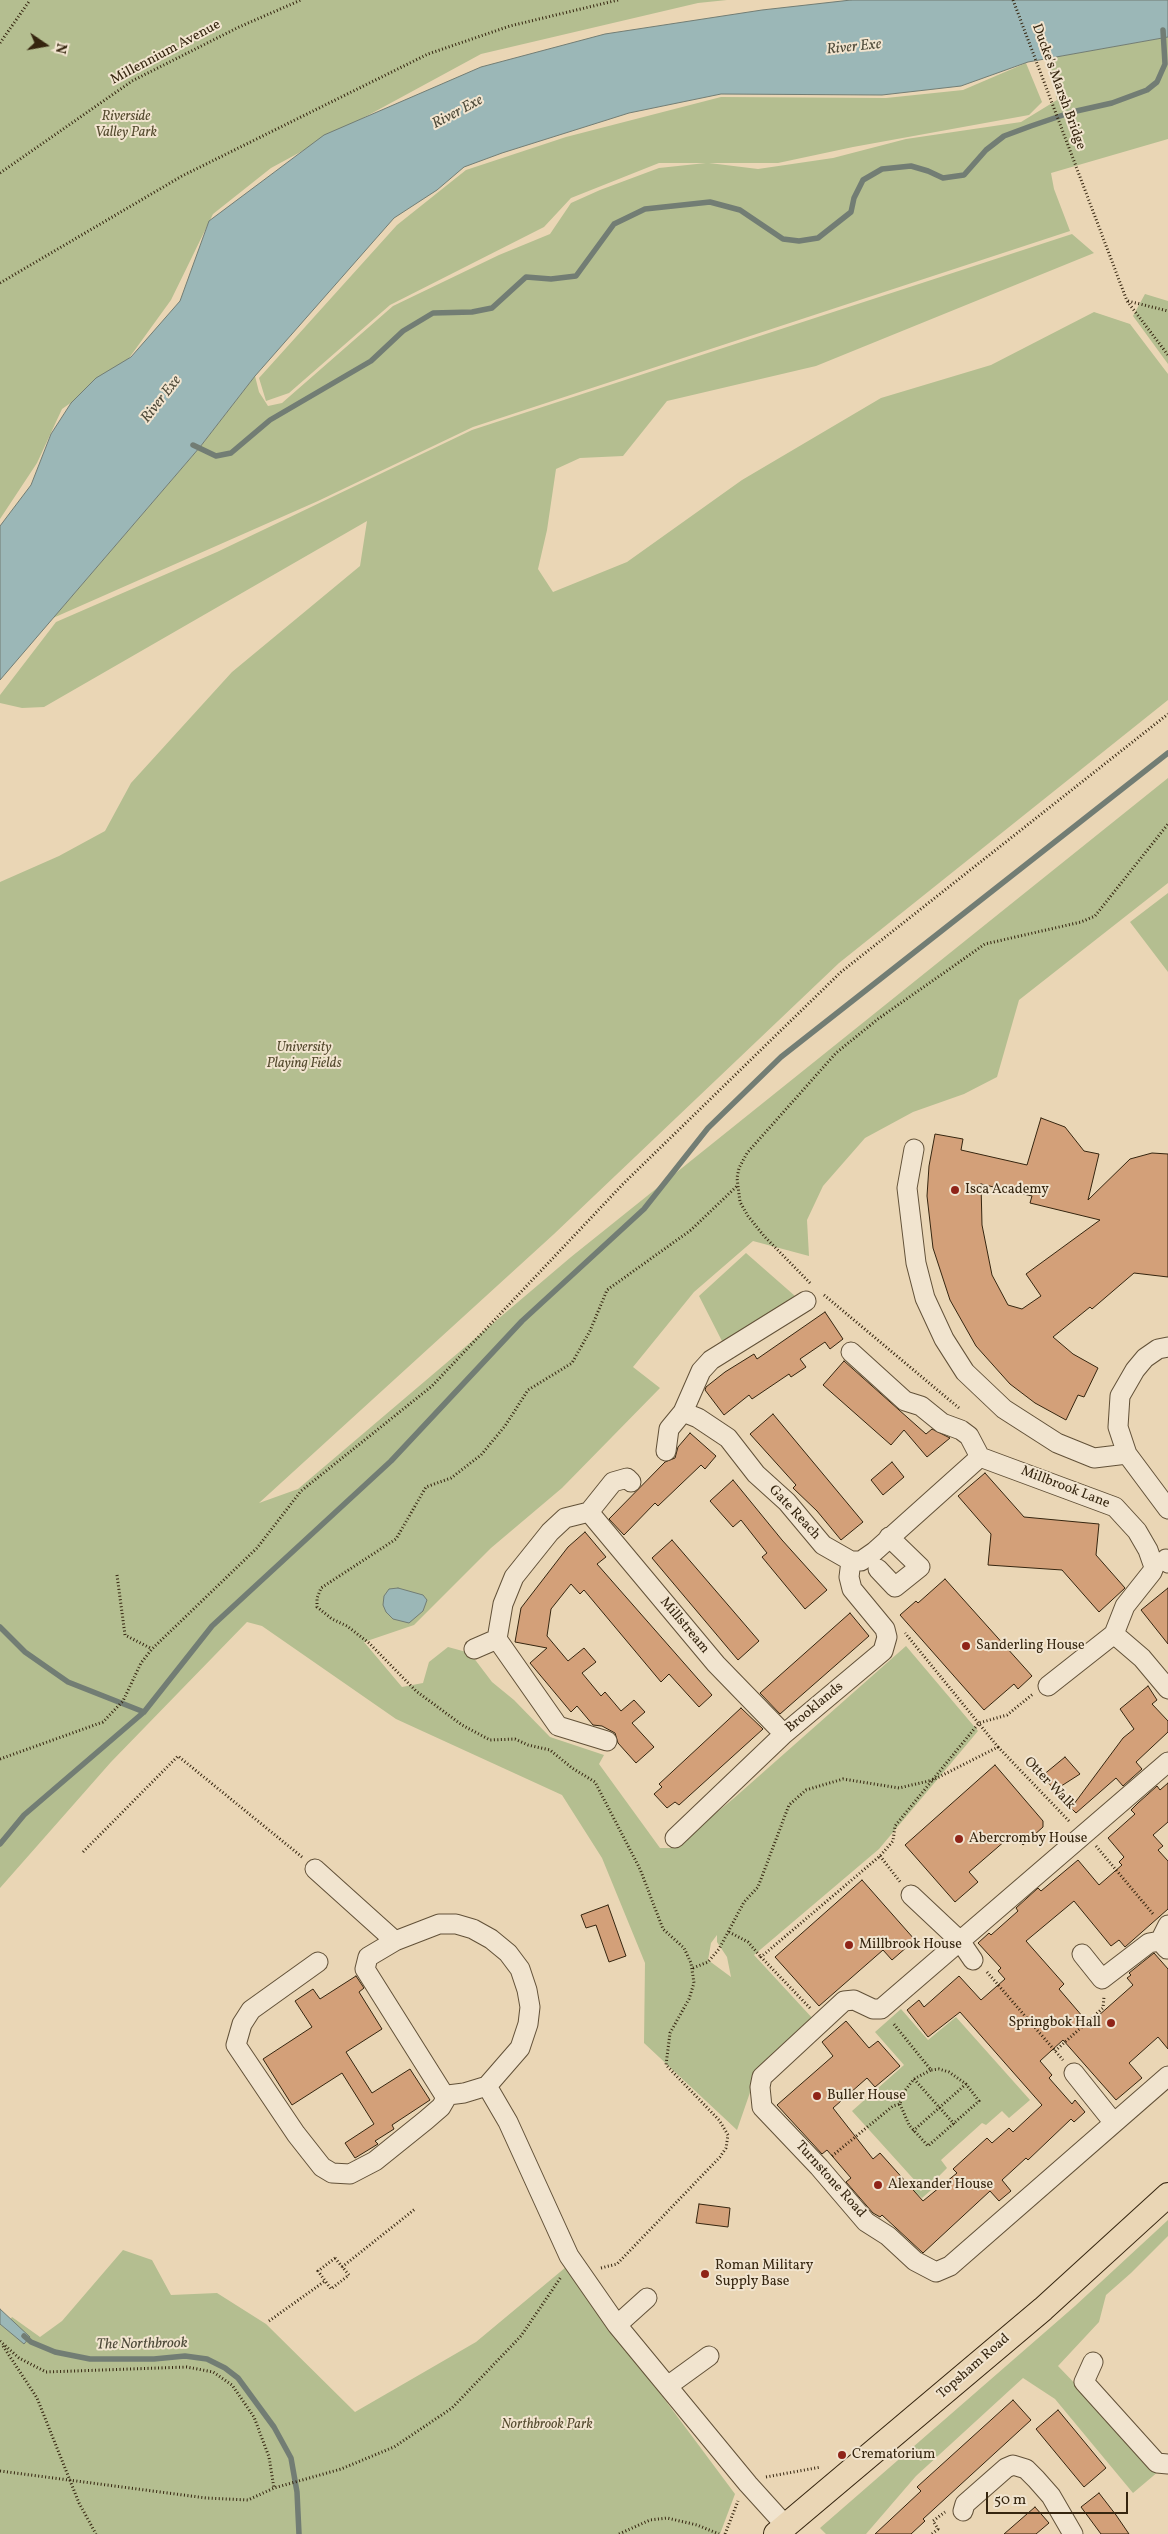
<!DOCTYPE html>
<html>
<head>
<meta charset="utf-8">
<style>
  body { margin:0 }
  #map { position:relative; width:1168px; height:2534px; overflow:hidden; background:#ead6b5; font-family:Vollkorn,serif }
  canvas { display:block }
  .north { position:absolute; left:20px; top:20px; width:50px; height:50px; -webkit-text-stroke:4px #f1e4cf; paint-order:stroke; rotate:102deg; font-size:14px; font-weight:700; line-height:20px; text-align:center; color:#35250f }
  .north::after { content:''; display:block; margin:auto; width:18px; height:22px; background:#35250f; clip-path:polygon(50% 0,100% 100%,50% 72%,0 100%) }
  .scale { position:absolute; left:986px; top:2492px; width:142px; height:22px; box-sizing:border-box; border:2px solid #35250f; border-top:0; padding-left:6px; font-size:15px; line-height:18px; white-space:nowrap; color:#35250f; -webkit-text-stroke:4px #f1e4cf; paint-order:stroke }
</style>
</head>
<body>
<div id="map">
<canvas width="1168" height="2534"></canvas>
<div class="north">N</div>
<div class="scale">50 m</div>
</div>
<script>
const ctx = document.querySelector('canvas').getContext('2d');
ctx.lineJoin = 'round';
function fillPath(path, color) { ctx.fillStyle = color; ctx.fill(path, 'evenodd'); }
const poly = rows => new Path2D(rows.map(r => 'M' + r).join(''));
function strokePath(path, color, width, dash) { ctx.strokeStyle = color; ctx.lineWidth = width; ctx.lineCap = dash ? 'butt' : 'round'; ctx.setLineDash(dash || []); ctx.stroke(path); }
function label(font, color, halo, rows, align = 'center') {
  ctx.font = font + ' Vollkorn,serif'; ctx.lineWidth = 4; ctx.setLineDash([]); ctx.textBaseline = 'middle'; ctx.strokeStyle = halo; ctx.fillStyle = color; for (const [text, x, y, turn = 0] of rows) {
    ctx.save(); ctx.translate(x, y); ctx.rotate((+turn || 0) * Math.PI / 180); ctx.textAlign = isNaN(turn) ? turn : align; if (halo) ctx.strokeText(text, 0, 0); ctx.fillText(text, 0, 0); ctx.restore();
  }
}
const green = poly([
  [0,0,727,0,698,3,481,54,271,168,213,214,171,300,124,365,62,409,37,463,0,519],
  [1168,37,1168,139,1051,173,1054,189,1070,231,473,427,318,501,53,618,200,447,255,376,259,392,268,406,282,403,393,306,499,255,550,234,571,203,600,190,659,168,706,163,659,163,571,198,544,227,390,305,289,393,266,401,259,378,397,225,466,170,566,137,721,97,886,98,963,90,1026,63,1042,102,1029,115,853,147,778,163,709,163,758,169,833,158,906,139,1021,122,1057,100,1049,58],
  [1072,234,1094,253,816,366,667,401,623,456,580,458,556,469,547,530,538,569,553,592,627,562,742,480,881,398,991,365,1094,312,1130,324,1168,374,1168,700,839,963,554,1234,259,1503,298,1489,571,1257,1168,778,1168,883,1019,1000,997,1077,964,1094,913,1112,865,1138,823,1186,807,1220,809,1256,753,1241,694,1292,633,1367,660,1388,562,1488,491,1548,414,1625,364,1642,402,1687,423,1683,429,1662,448,1647,470,1653,492,1682,514,1700,550,1737,604,1755,599,1764,660,1848,673,1848,733,1799,906,1646,978,1731,879,1849,754,1955,815,2021,755,2078,737,2130,644,2043,645,1963,602,1858,562,1795,396,1719,262,1626,247,1622,111,1762,0,1888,0,882,59,856,105,831,131,783,232,672,360,566,367,521,44,707,22,708,0,703,0,695,56,622,217,552,472,430],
  [717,1935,717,1942,727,1957,731,1977,708,1960,711,1943],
  [1145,294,1168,301,1168,364,1133,316],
  [1168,893,1168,972,1130,922],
  [746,1253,795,1296,723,1343,699,1296],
  [901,2009,928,2040,956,2017,1030,2100,1009,2118,1002,2111,986,2125,982,2123,941,2160,947,2168,934,2181,938,2184,922,2198,913,2190,918,2184,852,2111,904,2065,875,2032],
  [1168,2220,1168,2236,1131,2273,1106,2295,1099,2322,1058,2366,1159,2471,1133,2493,1055,2399,1023,2378,916,2476,866,2534,826,2534,820,2528,1075,2306],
  [123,2250,152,2260,171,2295,217,2293,266,2324,355,2412,476,2342,566,2267,735,2494,720,2534,0,2534,0,2318,6,2325,12,2317,40,2337,62,2321]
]);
const water = poly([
  [851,0,1168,0,1168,37,1028,62,961,86,882,95,721,94,629,113,502,153,464,167,437,190,394,218,255,376,200,447,0,680,0,526,31,485,51,434,71,403,96,378,131,357,180,301,209,221,324,135,481,67,605,34,762,10,851,0],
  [398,1588,423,1595,427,1600,423,1611,409,1623,393,1619,386,1612,383,1605,384,1596,389,1589,398,1588],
  [0,2309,30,2337,24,2344,0,2324,0,2309]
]);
const stream = poly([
  [193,445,216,456,231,453,270,420,371,361,403,331,433,313,472,312,492,308,526,277,551,279,576,276,614,224,645,209,710,202,740,210,783,239,799,241,818,238,851,212,854,198,863,180,882,169,911,166,928,171,943,178,964,175,986,150,1004,136,1031,126,1072,112,1112,103,1147,90,1157,82,1165,64,1163,30],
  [0,1627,25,1652,68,1682,144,1712],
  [0,1844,24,1815,144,1712,212,1626,391,1461,522,1321,644,1209,708,1128,781,1057,1168,753],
  [24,2336,31,2342,55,2352,90,2359,154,2359,185,2356,207,2359,225,2368,238,2378,274,2427,291,2458,297,2492,299,2534]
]);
const building = poly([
  [1041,1118,1065,1127,1084,1151,1099,1154,1088,1200,1130,1159,1152,1153,1168,1154,1168,1277,1134,1273,1092,1309,1090,1307,1053,1337,1073,1354,1098,1368,1084,1397,1078,1395,1066,1420,1035,1403,1010,1384,976,1346,950,1300,933,1248,927,1196,929,1166,935,1134,963,1139,961,1150,1027,1165,1041,1118],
  [981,1184,1032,1196,1030,1203,1100,1220,1026,1274,1041,1296,1022,1309,1008,1305,992,1275,982,1225,981,1184],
  [825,1312,843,1339,830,1349,825,1342,800,1359,806,1367,791,1377,789,1374,752,1399,749,1395,724,1415,705,1390,706,1387,725,1372,754,1354,757,1359,825,1312],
  [844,1361,926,1434,932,1429,950,1438,927,1457,904,1430,891,1445,823,1385,844,1361],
  [773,1414,863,1522,841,1540,817,1511,793,1488,796,1485,750,1434,773,1414],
  [690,1433,716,1456,705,1469,701,1465,658,1506,655,1503,624,1535,609,1519,665,1462,675,1458,678,1447,690,1433],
  [892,1462,904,1477,883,1495,871,1480,892,1462],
  [985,1473,1024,1517,1099,1524,1096,1555,1125,1588,1099,1612,1062,1570,988,1565,991,1534,958,1496,985,1473],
  [733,1480,782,1540,827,1590,805,1609,762,1557,767,1553,741,1520,733,1527,710,1501,733,1480],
  [585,1532,606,1557,597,1564,712,1695,699,1707,669,1674,661,1682,584,1590,580,1594,571,1584,551,1609,547,1636,568,1661,584,1648,596,1662,582,1673,601,1696,605,1692,621,1711,634,1700,645,1712,632,1723,654,1747,636,1763,618,1743,615,1733,602,1726,593,1725,577,1706,571,1712,530,1663,547,1648,515,1642,521,1608,568,1547,585,1532],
  [672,1540,759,1641,738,1660,652,1558,672,1540],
  [945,1579,1032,1676,1018,1689,1014,1684,984,1710,900,1615,916,1601,918,1603,945,1579],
  [1168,1588,1168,1644,1141,1610,1168,1588],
  [850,1613,869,1636,780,1714,760,1693,850,1613],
  [1148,1686,1157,1700,1152,1704,1168,1721,1168,1732,1136,1762,1142,1769,1123,1786,1116,1778,1076,1813,1071,1808,1123,1738,1134,1729,1120,1709,1148,1686],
  [741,1708,763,1729,679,1805,675,1802,667,1808,654,1794,662,1787,659,1784,741,1708],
  [1065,1757,1080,1774,1055,1790,1042,1776,1065,1757],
  [995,1765,1043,1821,1043,1827,1023,1845,1013,1834,969,1872,978,1882,955,1902,905,1845,995,1765],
  [1168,1783,1168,1822,1153,1835,1163,1846,1158,1850,1168,1861,1168,1909,1125,1947,1119,1940,1111,1946,1074,1901,1026,1941,1064,1984,1059,1989,1089,2024,1133,1985,1127,1978,1131,1975,1129,1973,1154,1953,1168,1969,1168,2049,1158,2037,1129,2063,1142,2078,1116,2100,1063,2040,1040,2061,1052,2075,1049,2078,1072,2104,1075,2100,1085,2112,1074,2122,1071,2119,1028,2160,1026,2158,1002,2180,1011,2191,999,2201,990,2191,923,2253,882,2215,880,2217,873,2213,846,2182,851,2178,827,2150,822,2154,777,2105,833,2056,822,2042,846,2021,869,2048,878,2041,900,2066,875,2087,867,2078,833,2108,873,2159,880,2153,923,2201,957,2173,953,2169,987,2138,992,2143,1009,2128,1013,2132,1042,2105,1012,2071,960,2012,928,2037,907,2010,919,2000,924,2007,959,1976,981,2000,1005,1979,998,1971,1001,1968,978,1943,989,1933,991,1935,1018,1911,1016,1908,1038,1888,1041,1891,1078,1860,1099,1885,1122,1865,1119,1862,1124,1857,1108,1838,1135,1814,1131,1810,1138,1803,1157,1786,1160,1790,1168,1783],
  [862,1880,915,1940,892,1960,883,1950,819,2006,775,1957,862,1880],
  [608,1905,626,1956,609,1962,596,1925,586,1928,581,1915,608,1905],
  [356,1976,364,1988,359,1992,382,2029,346,2052,372,2093,410,2069,430,2100,392,2125,394,2129,375,2141,378,2144,355,2158,345,2143,374,2124,342,2073,292,2105,263,2059,312,2027,295,2001,313,1989,320,1999,356,1976],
  [699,2204,730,2208,728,2227,696,2223,699,2204],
  [1013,2400,1031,2420,923,2519,925,2521,911,2534,875,2534,921,2491,917,2487,1013,2400],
  [1058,2410,1106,2468,1084,2487,1036,2429,1058,2410],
  [1099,2493,1116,2515,1129,2534,1101,2534,1081,2507,1099,2493],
  [1035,2507,1049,2523,1036,2534,1004,2534,1035,2507]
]);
const path = poly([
  [1013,0,1127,301,1168,355],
  [0,43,30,0],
  [0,173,132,81,239,27,301,0],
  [0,283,182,176,428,54,510,26,618,0],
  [1128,301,1168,311],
  [810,1283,764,1236,748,1216,740,1202,737,1178,739,1168,747,1153,836,1053,878,1019,985,944,1081,922,1095,916,1168,824],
  [824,1295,959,1408],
  [117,1575,125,1635,152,1649],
  [998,1747,1070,1822],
  [0,1759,103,1722,123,1701,141,1663,152,1649,257,1548,301,1491,432,1386,623,1184,841,972,1168,714],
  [1096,1846,1153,1914],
  [83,1852,178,1756,302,1857],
  [880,1856,901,1883],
  [729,1932,748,1942,761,1957],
  [693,1968,708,1962,719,1949,744,1902,758,1887,789,1805,806,1790,843,1779,899,1788,933,1780,998,1747,905,1633],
  [987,1972,1063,2060],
  [810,2008,761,1957,880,1856,893,1841,895,1826,979,1723,1007,1715,1033,1694],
  [1055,2051,1103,2008,1104,1997],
  [914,2079,955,2125],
  [900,2104,909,2125,928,2146,979,2101,966,2084,949,2072,939,2069,931,2070],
  [913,2131,966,2084],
  [832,2156,893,2106,900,2104,903,2093,914,2079,931,2070,893,2023],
  [335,2258,349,2275,331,2289,318,2271,335,2258],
  [342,2267,415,2209],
  [601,2268,617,2264,720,2157,726,2148,728,2135,719,2120,666,2065,670,2033,689,1999,694,1983,691,1963,684,1948,663,1929,640,1869,595,1782,572,1768,550,1750,528,1745,515,1739,490,1740,462,1725,416,1691,369,1643,347,1626,332,1619,317,1607,317,1598,321,1588,396,1539,426,1487,451,1478,481,1455,505,1426,528,1390,572,1363,590,1331,607,1290,691,1230,737,1186],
  [269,2321,325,2281],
  [0,2341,19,2358,46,2372,187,2367,213,2372,232,2385,254,2417,269,2457,274,2488],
  [3,2346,37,2398,79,2503,96,2534],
  [0,2471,206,2498,248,2500,274,2488,341,2469,394,2447,452,2408,521,2336,561,2277],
  [766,2477,821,2467],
  [619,2534,650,2520,667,2518,697,2525,719,2534],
  [725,2534,738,2501],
  [932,2534,938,2529,933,2521,945,2512]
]);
const minor = poly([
  [914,1149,907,1188,916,1263,925,1298,944,1339,965,1372,1004,1409,1057,1443,1094,1458,1127,1454],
  [1168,1347,1158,1349,1145,1358,1135,1370,1120,1396,1118,1427,1127,1454,1168,1509],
  [851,1352,905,1401,921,1406,942,1423,961,1430,969,1436,980,1457],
  [683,1412,698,1418,728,1438,756,1474,787,1502,823,1545,851,1561,861,1561,874,1552,980,1457,1115,1507,1137,1531,1148,1550,1154,1567,1152,1572,1125,1606,1114,1634],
  [666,1451,669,1429,683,1412,701,1371,711,1360,806,1301],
  [589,1512,613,1482,627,1478,631,1482],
  [1166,1559,1168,1563],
  [878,1569,895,1587,920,1567,889,1537],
  [1114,1634,1142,1658,1168,1689],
  [474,1649,497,1639],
  [1048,1686,1114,1634],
  [607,1741,558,1726,497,1639,503,1604,514,1577,550,1532,565,1518,589,1512,716,1664,784,1734],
  [1168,1762,881,2009,873,2009,854,2000,844,2001,762,2077,760,2087,762,2107,819,2167,866,2222,888,2236,915,2261,936,2272,950,2266,1168,2076],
  [675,1838,784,1734,883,1651,887,1637,885,1629,852,1589,849,1577,851,1561],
  [315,1869,395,1941],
  [911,1895,960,1941,973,1960],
  [1167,1949,1160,1941,1168,1925],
  [1082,1954,1102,1979,1149,1943,1160,1941],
  [318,1962,251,2010,242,2024,236,2045,296,2134,322,2167,332,2173,350,2174,375,2161,426,2120,441,2107,448,2095],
  [1074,2073,1114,2123],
  [487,2086,520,2048,528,2024,530,2007,527,1990,520,1969,508,1953,491,1939,473,1929,456,1924,439,1924,395,1941,368,1957,365,1969,443,2093,448,2095,464,2093,487,2086,508,2122,569,2256,617,2325,748,2484,786,2526],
  [617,2325,647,2298],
  [1093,2362,1084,2382,1157,2463,1168,2464],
  [669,2385,709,2356],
  [963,2511,965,2504,1006,2468,1013,2465,1026,2469,1036,2479,1051,2496,1073,2534]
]);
const major = poly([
  [776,2534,1043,2309,1168,2195]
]);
const markers = [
  [955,1190,5,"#8f2418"],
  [966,1646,5,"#8f2418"],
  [959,1839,5,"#8f2418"],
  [849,1945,5,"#8f2418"],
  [1111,2023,5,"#8f2418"],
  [817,2096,5,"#8f2418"],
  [878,2185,5,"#8f2418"],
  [705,2274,5,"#8f2418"],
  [842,2455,5,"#8f2418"]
];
const streetNames = [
  ["Millennium Avenue",166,53,-28],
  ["Ducke's Marsh Bridge",1058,87,70],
  ["Millbrook Lane",1065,1488,21],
  ["Gate Reach",794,1513,47],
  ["Millstream",684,1626,50],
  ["Brooklands",815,1708,-40],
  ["Otter Walk",1049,1784,46],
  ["Turnstone Road",830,2180,48],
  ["Topsham Road",974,2367,-41]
];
const parkNames = [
  ["Riverside",126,117],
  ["Valley Park",126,133],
  ["University",304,1048],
  ["Playing Fields",304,1064],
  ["Northbrook Park",547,2425]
];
const poiNames = [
  ["Isca Academy",965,1190],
  ["Sanderling House",976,1646],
  ["Abercromby House",969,1839],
  ["Millbrook House",859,1945],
  ["Springbok Hall",1101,2023,"right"],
  ["Buller House",827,2096],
  ["Alexander House",888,2185],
  ["Roman Military",715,2266],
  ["Supply Base",715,2282],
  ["Crematorium",852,2455]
];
const waterNames = [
  ["River Exe",854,48,-6],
  ["River Exe",458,113,-28],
  ["River Exe",162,400,-52],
  ["The Northbrook",142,2345,-1]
];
fillPath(green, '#b4be90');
fillPath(water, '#9bb7b7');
strokePath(water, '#727d74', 1);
strokePath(stream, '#727d74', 5.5);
fillPath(building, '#d3a079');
strokePath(building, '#35250f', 1);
strokePath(minor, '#625138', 21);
strokePath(major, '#35250f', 26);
strokePath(path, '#35250f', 3, [1, 2.5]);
strokePath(minor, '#f1e4cf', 19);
strokePath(major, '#ead6b5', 24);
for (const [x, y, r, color] of markers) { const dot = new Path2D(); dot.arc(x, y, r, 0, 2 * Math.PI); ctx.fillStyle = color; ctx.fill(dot); strokePath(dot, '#f1e4cf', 2); }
label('14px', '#35250f', '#f1e4cf', streetNames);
label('italic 14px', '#554b2f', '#f1e4cf', parkNames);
label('14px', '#35250f', '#f1e4cf', poiNames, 'left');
label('italic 15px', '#4e4a39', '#f1e4cf', waterNames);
</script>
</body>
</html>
